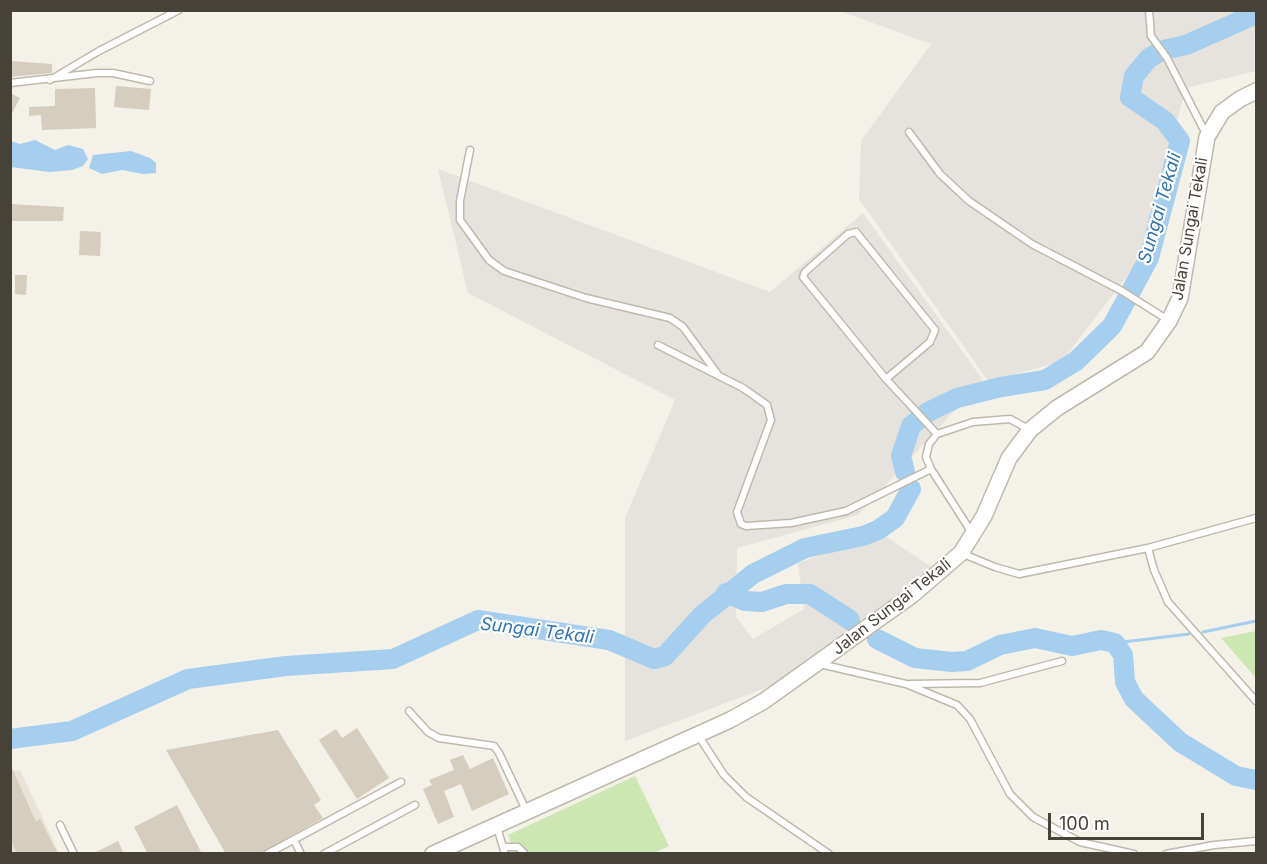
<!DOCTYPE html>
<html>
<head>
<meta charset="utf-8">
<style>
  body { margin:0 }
  #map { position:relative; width:1267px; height:864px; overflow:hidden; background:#f4f1e8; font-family:Inter,sans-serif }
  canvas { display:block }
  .frame { position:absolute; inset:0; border:12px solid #474237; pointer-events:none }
  .scale { position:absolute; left:1048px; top:813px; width:156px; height:27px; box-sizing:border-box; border:3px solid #474237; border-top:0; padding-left:8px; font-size:18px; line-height:21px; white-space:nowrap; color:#474237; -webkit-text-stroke:4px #fff; paint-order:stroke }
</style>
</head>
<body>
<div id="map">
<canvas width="1267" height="864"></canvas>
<div class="frame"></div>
<div class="scale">100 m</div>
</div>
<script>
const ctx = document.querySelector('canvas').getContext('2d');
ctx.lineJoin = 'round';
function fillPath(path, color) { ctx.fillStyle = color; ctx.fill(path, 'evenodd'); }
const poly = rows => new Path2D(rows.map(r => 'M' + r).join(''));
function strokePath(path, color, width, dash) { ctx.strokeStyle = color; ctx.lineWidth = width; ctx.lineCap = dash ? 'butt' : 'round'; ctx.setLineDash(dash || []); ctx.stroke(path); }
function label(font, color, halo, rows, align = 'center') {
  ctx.font = font + ' Inter,sans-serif'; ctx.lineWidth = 4.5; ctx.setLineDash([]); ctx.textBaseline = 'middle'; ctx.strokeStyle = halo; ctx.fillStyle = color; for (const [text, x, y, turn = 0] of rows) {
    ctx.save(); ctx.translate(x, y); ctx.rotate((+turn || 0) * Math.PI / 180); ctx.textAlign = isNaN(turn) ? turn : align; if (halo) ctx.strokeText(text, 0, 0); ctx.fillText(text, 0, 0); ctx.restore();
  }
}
const residential = poly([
  [20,770,59,853,11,853,10,771]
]);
const industrial = poly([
  [840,11,1256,11,1256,71,1186,88,1138,262,1062,361,989,382,859,199,861,141,931,44],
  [438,169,770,292,863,213,983,380,858,515,737,548,736,617,753,639,804,609,798,563,882,534,933,568,781,682,625,741,625,518,675,400,468,293]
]);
const green = poly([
  [1256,631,1256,678,1221,638],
  [635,776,669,846,652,854,515,853,508,835]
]);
const water = poly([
  [35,140,55,150,68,145,83,149,88,159,83,166,72,170,49,172,11,167,11,141,20,144],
  [131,151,150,158,156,163,156,173,143,174,122,170,102,174,89,168,93,155]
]);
const stream = poly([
  [1203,632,1256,621],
  [1115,643,1189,634]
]);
const river = poly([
  [905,472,901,456,911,426,928,412,957,398,1001,387,1045,380,1076,361,1112,326,1149,258,1180,141,1165,121,1130,97,1134,76,1149,58,1163,50,1186,45,1256,14],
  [726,593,745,601,762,602,786,594,810,594,850,620],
  [877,639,915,658,952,662,967,661,1000,645,1035,638,1072,646,1101,640,1115,643,1123,655,1125,682,1134,699,1180,742,1236,776,1256,780],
  [10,739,72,731,188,679,286,666,393,659,478,620,609,640,654,659,665,656,702,615,753,574,805,548,863,536,878,530,895,518,911,489]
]);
const building = poly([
  [10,61,52,64,52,73,10,77],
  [116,86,151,89,149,110,114,107],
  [95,88,96,128,42,130,41,115,29,116,29,107,55,106,55,89],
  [10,93,20,98,10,117],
  [10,204,64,207,63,221,10,221],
  [80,231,101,232,100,256,79,255],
  [15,275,27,275,26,295,15,294],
  [357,728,389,778,357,799,319,740,336,729,342,738],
  [278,730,321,800,314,805,323,818,259,854,226,854,166,750],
  [463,755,470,769,493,758,509,794,472,811,461,784,444,791,454,817,438,824,423,789,432,785,429,780,454,770,450,760],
  [10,764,36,822,40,819,58,854,17,854,10,839],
  [177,805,202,854,148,854,134,827],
  [118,841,124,854,92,854]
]);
const service = poly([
  [1149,10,1151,36,1167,58,1207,136],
  [50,80,99,51,179,10],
  [10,83,97,73,113,73,150,81],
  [909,132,940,174,969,201,1032,244,1122,291,1168,320],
  [470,150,460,201,460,220,489,260,504,271,586,298,670,318,683,327,719,376],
  [856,232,935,330,930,342,886,379,803,277,805,272,848,234,856,232],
  [658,345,743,388,767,405,771,420,737,512,741,524,746,526,791,523,846,511,931,469],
  [886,379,937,434],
  [972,533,931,469,926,457,929,444,937,434,973,422,1010,419,1030,430],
  [1148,548,1154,570,1168,602,1256,701],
  [961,553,995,567,1019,574,1148,548,1256,518],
  [820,664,906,684,957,705,970,719,1010,794,1033,817,1080,842,1134,854],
  [910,684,980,683,1062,661],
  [409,711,428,732,439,738,494,746,499,753,526,810],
  [698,735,724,775,746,797,829,854],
  [60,825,74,854],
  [497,827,505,854],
  [294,840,301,854],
  [503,847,518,847,525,854],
  [267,854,401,782],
  [324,854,415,805],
  [1166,854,1214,845,1256,841]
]);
const tertiary = poly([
  [433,854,730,720,764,701,911,596,961,553,984,516,1009,458,1030,430,1057,408,1147,352,1169,321,1180,298,1207,137,1222,112,1240,99,1256,91]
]);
const streetNames = [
  ["Jalan Sungai Tekali",1190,229,-80],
  ["Jalan Sungai Tekali",892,607,-38]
];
const waterNames = [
  ["Sungai Tekali",1160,208,-74],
  ["Sungai Tekali",537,631,7]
];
fillPath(residential, '#e8e3d6');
fillPath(industrial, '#e6e2dd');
fillPath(green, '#cde7b2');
fillPath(water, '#a6ceef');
strokePath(stream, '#a6ceef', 3);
strokePath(river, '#a6ceef', 20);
fillPath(building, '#d5cdbe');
strokePath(service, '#bfb9ab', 9);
strokePath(tertiary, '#bfb9ab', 18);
strokePath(service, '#fff', 6);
strokePath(tertiary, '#fff', 15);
label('16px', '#474237', '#fff', streetNames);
label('italic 18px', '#3175b2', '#fff', waterNames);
</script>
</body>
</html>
